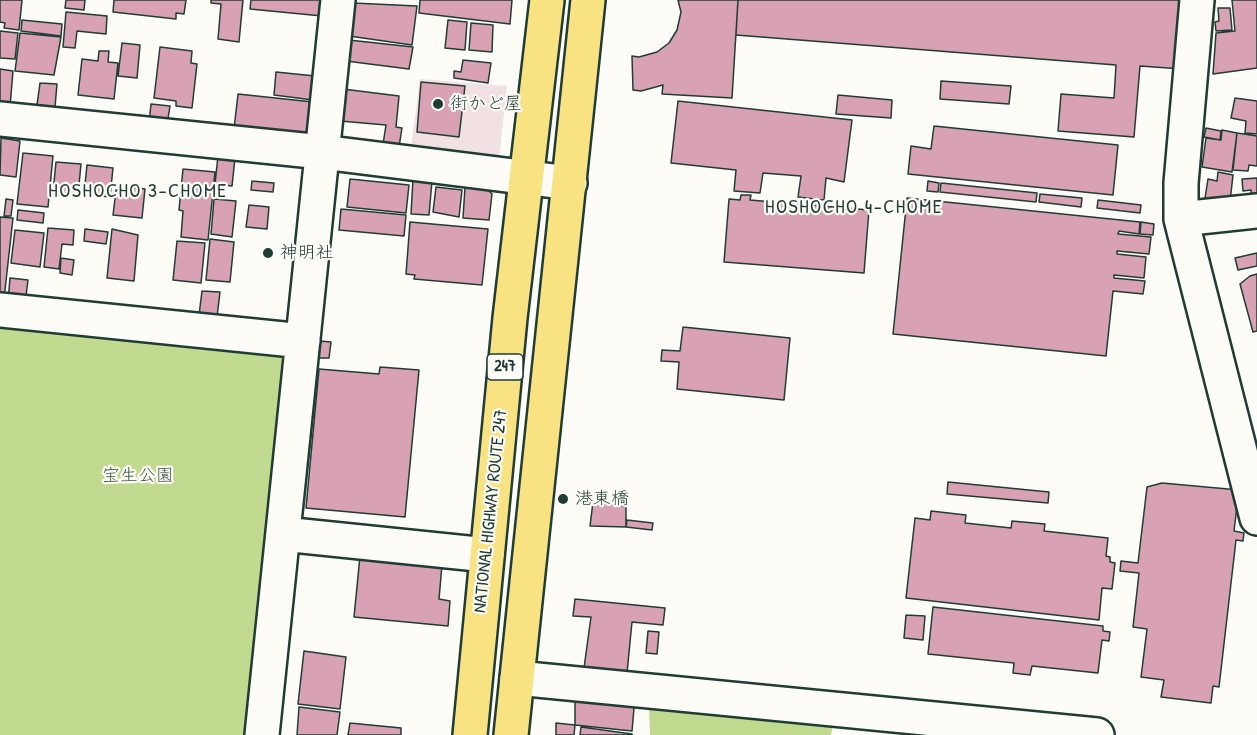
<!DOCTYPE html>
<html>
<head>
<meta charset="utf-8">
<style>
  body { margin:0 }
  canvas { display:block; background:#fdfcf7 }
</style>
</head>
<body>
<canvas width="1257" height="735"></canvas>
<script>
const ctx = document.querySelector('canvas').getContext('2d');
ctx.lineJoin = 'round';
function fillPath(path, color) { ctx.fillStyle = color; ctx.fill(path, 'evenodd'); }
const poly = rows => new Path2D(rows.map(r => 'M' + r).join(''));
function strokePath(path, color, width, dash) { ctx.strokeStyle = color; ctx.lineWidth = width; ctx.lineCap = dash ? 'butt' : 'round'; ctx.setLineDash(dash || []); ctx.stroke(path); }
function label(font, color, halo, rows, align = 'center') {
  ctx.font = font + ' "Patrick Hand","Klee One",sans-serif'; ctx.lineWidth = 4.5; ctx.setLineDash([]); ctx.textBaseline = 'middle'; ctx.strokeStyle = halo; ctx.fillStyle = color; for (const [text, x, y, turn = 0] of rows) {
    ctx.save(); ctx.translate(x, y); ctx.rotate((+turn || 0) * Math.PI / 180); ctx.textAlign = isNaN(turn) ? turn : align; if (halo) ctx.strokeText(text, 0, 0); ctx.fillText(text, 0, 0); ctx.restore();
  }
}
const built = poly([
  [420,79,507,86,499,160,410,154]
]);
const green = poly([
  [0,321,278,350,287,368,250,735,0,735],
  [649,708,833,724,831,735,650,735]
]);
const building = poly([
  [0,0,22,0,19,30,4,28,5,23,0,22,0,0],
  [66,0,85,0,84,10,65,8,66,0],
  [114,0,186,0,184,14,176,13,176,19,113,12,114,0],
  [211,0,243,0,239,42,218,39,221,4,211,3,211,0],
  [251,0,324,0,322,16,250,9,251,0],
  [420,0,512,0,510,24,419,13,420,0],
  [678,0,738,0,732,98,662,94,663,85,641,91,633,90,632,56,639,57,657,52,669,43,677,30,681,12,678,0],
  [738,0,1187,0,1182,69,1140,66,1134,137,1058,131,1061,94,1114,98,1116,65,736,35,738,0],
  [1232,0,1257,0,1257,68,1213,74,1216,33,1235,31,1232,0],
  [353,3,417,6,412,45,349,36,353,3],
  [1218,8,1230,8,1232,30,1216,31,1215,22,1219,21,1218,8],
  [66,12,107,16,106,34,77,31,75,48,63,47,66,12],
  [22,20,62,24,61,36,21,31,22,20],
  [448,20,467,22,465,50,445,48,448,20],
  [471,23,493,25,492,52,469,50,471,23],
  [0,31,18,33,15,59,0,58,0,31],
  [20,33,61,37,54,75,15,71,20,33],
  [349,40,413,47,409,69,346,61,349,40],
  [122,43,140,45,137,78,118,76,122,43],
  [160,47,192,51,191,63,197,64,192,108,176,106,176,101,154,98,160,47],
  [99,51,109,51,108,62,118,63,114,99,78,95,82,59,98,61,99,51],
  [463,60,491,63,488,83,454,78,454,71,461,72,463,60],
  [0,69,13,71,10,107,0,106,0,69],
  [276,72,315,76,313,100,274,95,276,72],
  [941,81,1011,86,1009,104,940,99,941,81],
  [421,82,465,86,459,137,417,132,421,82],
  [40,83,57,84,55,107,37,105,40,83],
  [343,89,399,96,396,127,402,128,399,147,383,144,386,125,340,121,343,89],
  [238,94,313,102,311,128,301,136,234,129,238,94],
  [838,95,892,100,891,118,836,114,838,95],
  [1235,98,1257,101,1257,134,1245,133,1246,121,1231,118,1235,98],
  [678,101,852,120,844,182,826,178,824,200,798,197,801,176,763,173,760,193,734,191,736,170,671,163,678,101],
  [151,104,170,106,167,125,149,123,151,104],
  [934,126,1118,145,1113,195,908,174,911,146,931,149,934,126],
  [1206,128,1221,131,1220,140,1204,137,1206,128],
  [1222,130,1237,133,1232,172,1202,167,1206,138,1221,140,1222,130],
  [1237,133,1257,136,1257,166,1249,165,1248,171,1233,170,1237,133],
  [1,138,20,141,16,177,0,175,1,138],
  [23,153,53,156,48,207,17,204,23,153],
  [218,156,235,158,232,186,215,184,218,156],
  [56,162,81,164,78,195,53,192,56,162],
  [87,165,113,168,110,197,84,194,87,165],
  [183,169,215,172,208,240,181,237,183,211,179,210,183,169],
  [1218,172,1233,175,1230,202,1205,198,1208,179,1217,181,1218,172],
  [1257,178,1257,199,1252,200,1251,190,1243,191,1242,179,1257,178],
  [350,179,409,185,406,213,347,207,350,179],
  [413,179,432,181,429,215,411,214,413,179],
  [252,181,274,183,273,192,251,190,252,181],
  [928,181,939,183,938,192,927,191,928,181],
  [941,183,1037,193,1036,202,940,192,941,183],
  [123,186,145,189,142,218,113,215,116,190,122,191,123,186],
  [436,187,462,190,459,217,433,212,436,187],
  [465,187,487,189,492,194,489,220,463,218,465,187],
  [1040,194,1082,198,1081,207,1039,202,1040,194],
  [741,195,751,195,750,200,869,210,864,273,724,262,729,199,740,200,741,195],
  [907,198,1140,222,1139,234,1119,231,1118,234,1151,237,1149,254,1117,251,1117,254,1146,257,1144,278,1114,275,1114,278,1145,281,1143,294,1113,291,1106,356,893,334,907,198],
  [6,199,13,200,11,216,4,216,6,199],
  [214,199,236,201,232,237,211,234,214,199],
  [1098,200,1141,205,1140,213,1097,208,1098,200],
  [249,205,269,207,267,229,246,227,249,205],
  [341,209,406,215,404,236,339,230,341,209],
  [18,210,44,213,43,223,17,220,18,210],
  [0,217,13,218,4,299,0,299,0,217],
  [410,222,488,229,482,285,414,279,415,275,406,274,410,222],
  [1141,222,1154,224,1153,235,1140,234,1141,222],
  [48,228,74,230,73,245,62,244,59,269,44,267,48,228],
  [85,229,108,232,106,244,84,241,85,229],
  [112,229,138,235,134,281,107,278,112,229],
  [15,230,44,233,40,267,11,263,15,230],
  [210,239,234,242,230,282,206,280,210,239],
  [177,241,205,243,201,283,173,280,177,241],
  [1257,253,1257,266,1238,270,1235,258,1257,253],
  [61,258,74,260,72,275,60,273,61,258],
  [1257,274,1257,331,1253,332,1240,284,1250,276,1257,274],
  [10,278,28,280,25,304,8,302,10,278],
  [202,291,220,292,217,317,199,315,202,291],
  [683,327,790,338,784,400,677,389,679,362,661,361,662,350,680,351,683,327],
  [320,341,331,342,329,358,319,358,320,341],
  [380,367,419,370,405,517,306,508,319,369,379,374,380,367],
  [948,482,1049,492,1048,503,947,494,948,482],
  [1162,483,1239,490,1234,531,1244,533,1243,541,1236,540,1219,687,1213,686,1211,703,1161,697,1164,680,1141,677,1147,629,1133,627,1139,573,1120,571,1121,561,1138,563,1147,487,1162,483],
  [593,502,626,506,626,527,590,526,593,502],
  [931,511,966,515,965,523,1011,528,1012,521,1045,524,1044,531,1108,538,1106,556,1110,557,1110,562,1115,563,1112,589,1102,588,1099,620,906,598,915,518,930,520,931,511],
  [627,520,653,523,652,530,626,527,627,520],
  [360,556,442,565,439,599,450,601,448,626,354,617,360,556],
  [575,599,665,608,663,625,632,622,627,673,584,668,591,617,573,616,575,599],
  [933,607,1103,626,1103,631,1110,632,1109,641,1102,640,1098,673,1032,666,1030,675,1013,673,1014,663,928,654,933,607],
  [906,615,925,616,923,640,904,638,906,615],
  [648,631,659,632,657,654,646,653,648,631],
  [304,651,346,657,340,709,298,704,304,651],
  [579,692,635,697,632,731,575,725,575,701,578,701,579,692],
  [299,707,340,712,337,735,297,735,299,707],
  [350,723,401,728,401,735,348,735,350,723],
  [556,723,575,725,574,735,556,735,556,723],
  [581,727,632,734,632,735,580,735,581,727]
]);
const minor = poly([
  [1197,0,1181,183,1181,219,1257,518],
  [0,119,322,152,570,183],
  [1181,219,1257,211],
  [0,310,303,341],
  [283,534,487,555],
  [517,678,1097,735],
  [262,735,338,0]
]);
const highway = poly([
  [470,735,510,318,547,0],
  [511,735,588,0]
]);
const markers = [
  [438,104,6,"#1f3d34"],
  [268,253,6,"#1f3d34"],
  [563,499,6,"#1f3d34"]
];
const shields = [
  [505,367,36]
];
const shieldNames = [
  ["247",505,367]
];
const poiNames = [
  ["街かど屋",450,104],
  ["神明社",280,253],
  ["港東橋",575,499]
];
const parkNames = [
  ["宝生公園",138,476]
];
const streetNames = [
  ["NATIONAL HIGHWAY ROUTE 247",491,511,-84]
];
const neighbourhoodNames = [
  ["HOSHOCHO 3-CHOME",138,192],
  ["HOSHOCHO 4-CHOME",854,208]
];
fillPath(built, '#f2e1e3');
fillPath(green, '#c2da90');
fillPath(building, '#d8a1b4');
strokePath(building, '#1f3d34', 1.5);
strokePath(minor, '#1f3d34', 38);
strokePath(highway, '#1f3d34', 38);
strokePath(minor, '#fdfcf7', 33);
strokePath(highway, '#f8e281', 33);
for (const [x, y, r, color] of markers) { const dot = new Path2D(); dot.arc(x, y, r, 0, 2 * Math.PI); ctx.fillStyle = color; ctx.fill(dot); strokePath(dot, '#fdfcf7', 2); }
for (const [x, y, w] of shields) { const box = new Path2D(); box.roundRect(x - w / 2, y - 13, w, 26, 4.5); ctx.fillStyle = '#fdfcf7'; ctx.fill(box); strokePath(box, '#1f3d34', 1.5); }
label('bold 16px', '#1f3d34', null, shieldNames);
label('18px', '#1f3d34', '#fdfcf7', poiNames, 'left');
label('18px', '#405c46', '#fdfcf7', parkNames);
label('18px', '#1f3d34', '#fdfcf7', streetNames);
ctx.letterSpacing = '1.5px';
label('20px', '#1f3d34', '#fdfcf7', neighbourhoodNames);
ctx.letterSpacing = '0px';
</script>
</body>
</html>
